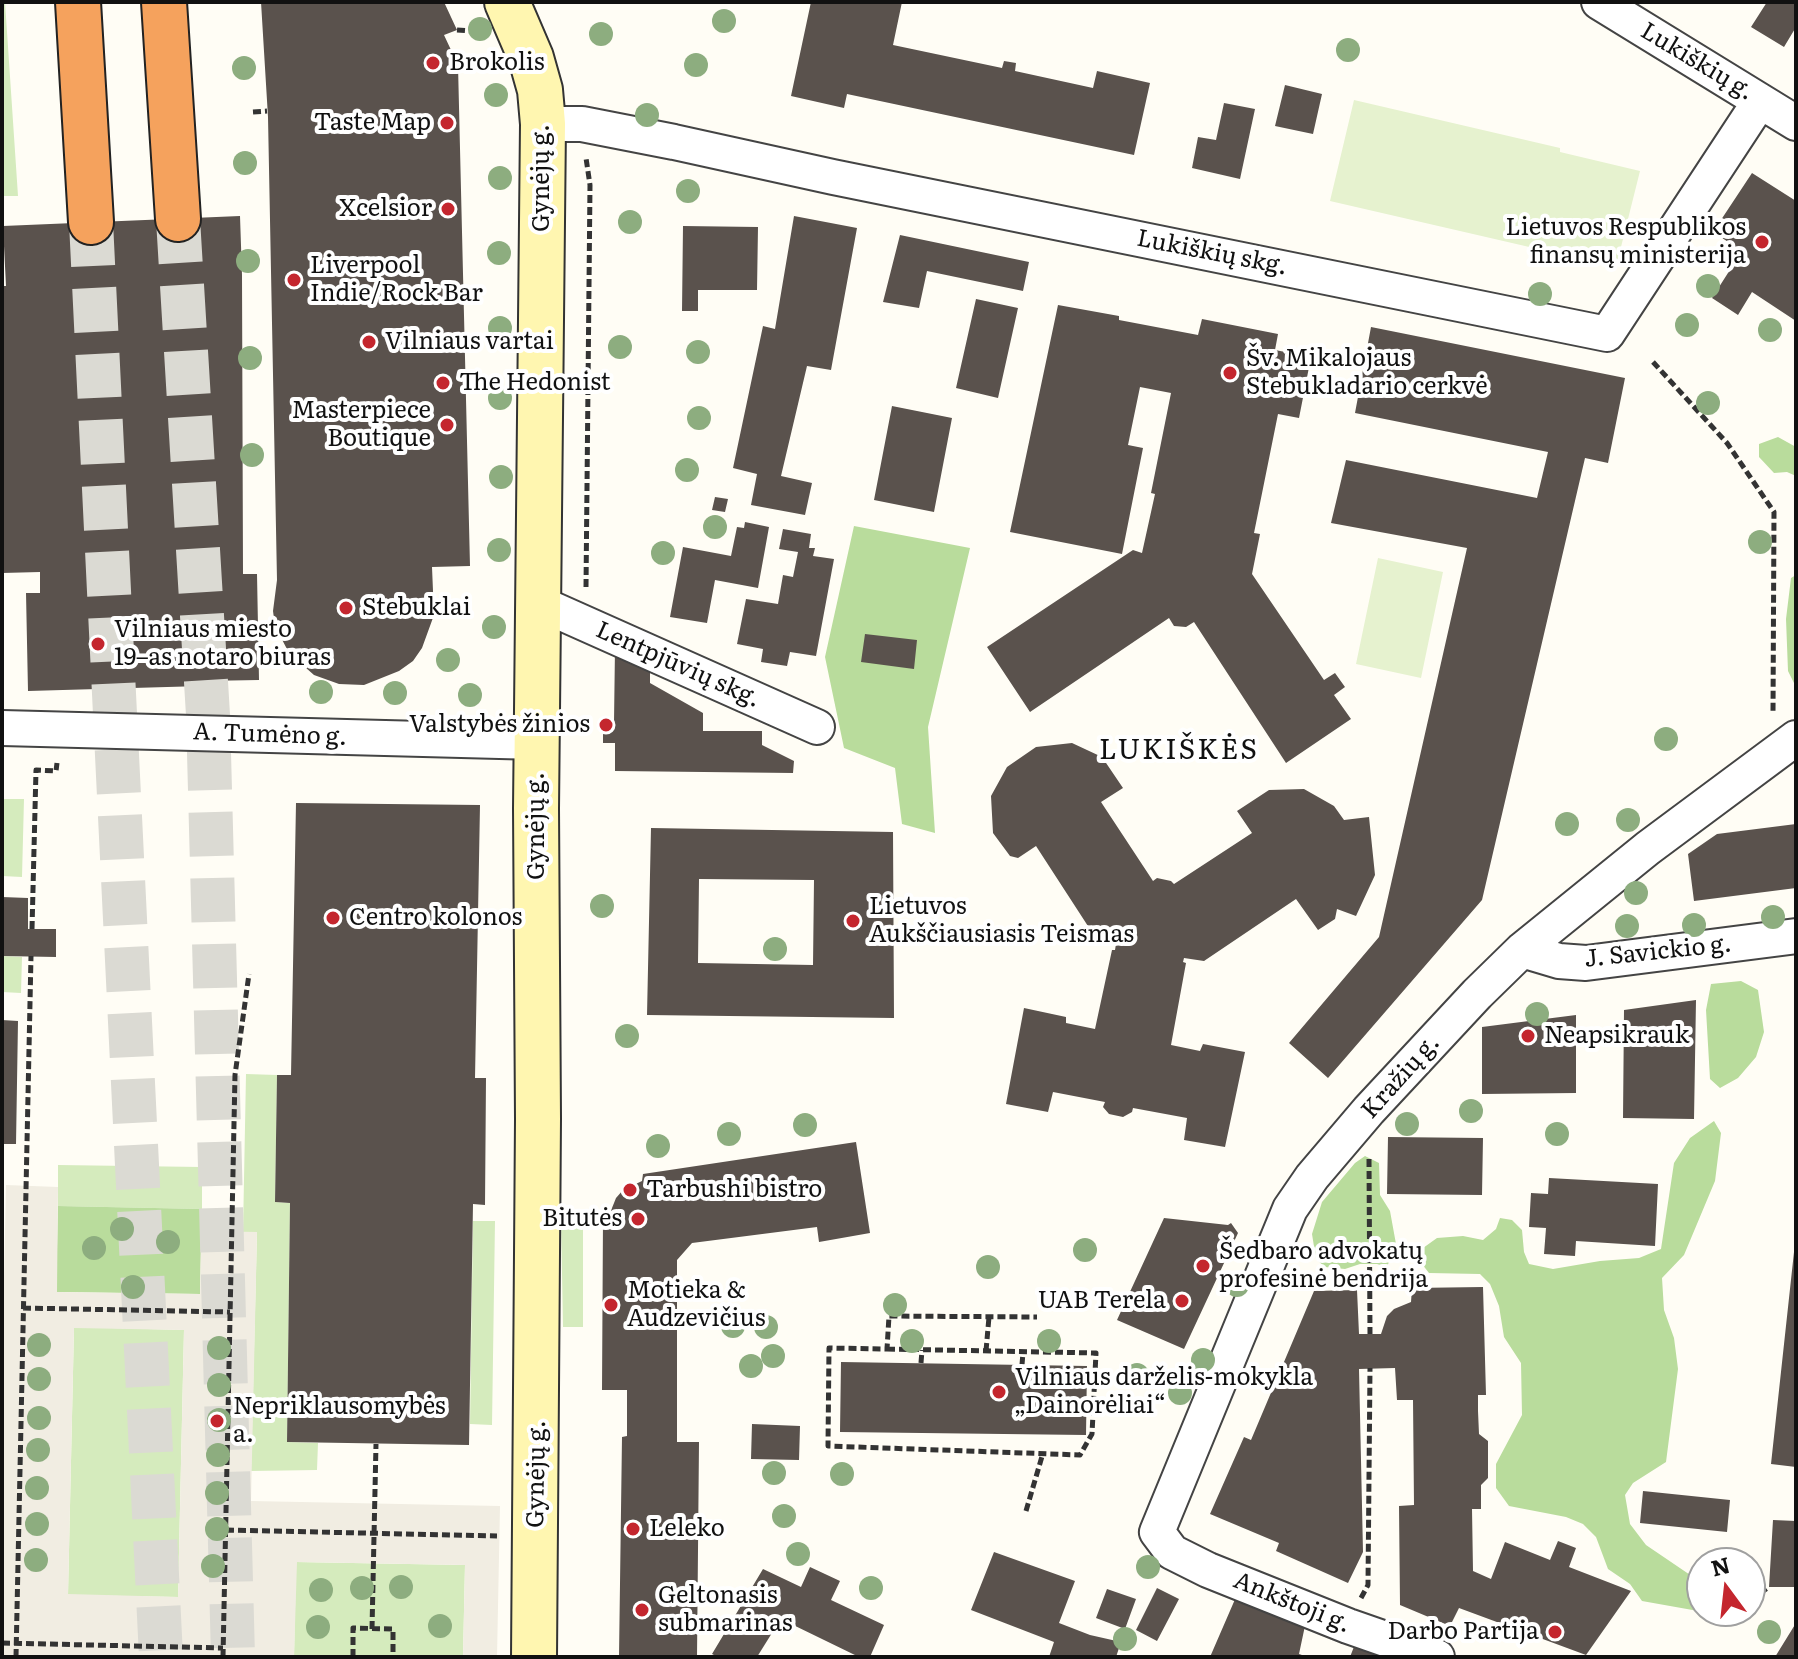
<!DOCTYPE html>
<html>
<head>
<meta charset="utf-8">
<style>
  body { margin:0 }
  #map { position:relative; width:1798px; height:1659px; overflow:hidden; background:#fffdf5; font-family:Literata,serif }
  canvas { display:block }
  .frame { position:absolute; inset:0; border:4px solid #111; pointer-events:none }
  .north { position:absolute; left:1686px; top:1547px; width:80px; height:80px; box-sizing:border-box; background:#fff; border:2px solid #a0a0a0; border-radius:50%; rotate:345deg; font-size:22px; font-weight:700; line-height:32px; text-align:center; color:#111 }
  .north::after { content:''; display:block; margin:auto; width:28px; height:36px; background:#c4262e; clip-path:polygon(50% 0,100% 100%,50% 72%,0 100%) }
</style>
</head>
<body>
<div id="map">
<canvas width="1798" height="1659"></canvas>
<div class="frame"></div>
<div class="north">N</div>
</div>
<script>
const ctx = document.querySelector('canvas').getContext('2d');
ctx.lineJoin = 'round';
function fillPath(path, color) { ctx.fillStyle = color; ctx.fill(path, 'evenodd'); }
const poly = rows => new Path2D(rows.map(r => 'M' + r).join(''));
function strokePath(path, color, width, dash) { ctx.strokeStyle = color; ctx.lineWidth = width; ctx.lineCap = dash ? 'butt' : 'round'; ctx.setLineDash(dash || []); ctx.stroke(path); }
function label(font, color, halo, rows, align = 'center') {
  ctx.font = font + ' Literata,serif'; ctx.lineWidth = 8; ctx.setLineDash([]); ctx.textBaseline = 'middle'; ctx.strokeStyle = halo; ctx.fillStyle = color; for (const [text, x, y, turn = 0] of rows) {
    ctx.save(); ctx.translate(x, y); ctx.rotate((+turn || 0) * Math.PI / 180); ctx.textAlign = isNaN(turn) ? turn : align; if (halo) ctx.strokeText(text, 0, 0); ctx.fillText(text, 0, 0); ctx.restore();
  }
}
const green = poly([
  [2,2,5,2,18,196,2,196],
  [2,799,24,799,22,877,2,876],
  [2,956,22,957,21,993,2,992],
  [246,1074,277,1075,275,1202,290,1203,287,1442,318,1443,317,1470,251,1471,257,1233,243,1232],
  [58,1165,202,1167,202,1209,58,1206],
  [561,1220,583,1220,583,1327,563,1327],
  [473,1221,495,1221,492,1425,470,1424],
  [74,1327,184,1330,178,1597,68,1595],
  [296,1562,465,1565,463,1657,294,1657]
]);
const forest = poly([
  [1778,437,1796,447,1796,476,1787,472,1774,473,1759,457,1759,444],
  [854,526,970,548,928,727,935,833,902,824,895,768,844,748,825,657],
  [1796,575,1796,685,1795,685,1788,671,1786,619,1791,578],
  [1741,981,1758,990,1764,1032,1756,1057,1738,1078,1720,1088,1710,1079,1706,1010,1711,984],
  [1714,1121,1721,1133,1715,1181,1684,1255,1662,1278,1664,1310,1674,1338,1678,1369,1666,1462,1633,1483,1625,1495,1630,1524,1646,1545,1702,1583,1702,1611,1719,1611,1715,1614,1642,1601,1630,1584,1608,1569,1596,1537,1583,1524,1566,1517,1509,1506,1496,1488,1496,1464,1522,1415,1521,1363,1504,1337,1499,1306,1490,1284,1480,1274,1429,1273,1418,1259,1423,1248,1437,1238,1463,1236,1483,1240,1496,1229,1500,1218,1512,1220,1522,1230,1524,1252,1529,1264,1553,1269,1600,1261,1639,1258,1661,1249,1674,1163,1690,1138],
  [1365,1156,1379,1163,1380,1195,1390,1211,1396,1244,1387,1267,1377,1264,1360,1264,1345,1269,1325,1267,1316,1259,1312,1234,1322,1202,1355,1163],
  [58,1206,202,1209,200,1294,56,1292]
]);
const pitch = poly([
  [1354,100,1560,148,1560,152,1640,171,1616,267,1330,201],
  [1378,558,1443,572,1421,678,1356,664]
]);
const plaza = poly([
  [6,1185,58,1187,57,1292,200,1294,201,1231,257,1232,251,1501,500,1506,497,1657,463,1657,465,1565,297,1562,294,1657,2,1657,2,1371],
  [74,1328,184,1330,178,1597,68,1594]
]);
const building = poly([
  [261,2,444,2,457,30,444,35,458,65,470,566,432,567,434,615,422,648,413,661,399,671,364,685,339,684,314,675,289,653,275,626,273,611,277,580,268,117],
  [811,2,902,2,893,45,1002,68,1004,61,1016,63,1015,71,1093,88,1097,71,1150,83,1134,155,847,94,844,108,791,96],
  [1767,2,1796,2,1796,27,1784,47,1751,27],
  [1285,85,1322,94,1313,134,1275,126],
  [1224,103,1255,109,1240,179,1192,168,1198,137,1216,140],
  [1752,173,1796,201,1796,321,1752,292,1738,315,1712,298,1742,251,1713,232],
  [240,216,242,275,243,574,257,574,259,680,203,681,202,686,28,691,26,593,40,593,40,572,2,573,2,286,6,286,3,226],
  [794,216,857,228,831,370,807,366,781,476,812,483,805,515,751,505,757,474,733,468,763,326,775,329],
  [683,226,758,227,757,290,698,290,698,311,682,311],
  [900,235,1029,262,1023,291,927,271,919,308,883,302],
  [976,299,1018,308,998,398,956,388],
  [1058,305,1119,316,1119,320,1198,335,1202,319,1278,334,1275,350,1311,357,1299,418,1278,414,1254,533,1260,534,1252,574,1324,680,1335,673,1345,687,1334,695,1351,719,1286,763,1194,622,1186,627,1174,626,1169,618,1030,712,987,647,1133,550,1142,553,1155,494,1151,493,1171,393,1140,387,1128,445,1143,448,1122,554,1010,532],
  [1371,327,1625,378,1608,463,1585,458,1482,900,1328,1078,1289,1043,1379,937,1467,548,1331,523,1346,460,1537,498,1548,452,1355,413],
  [892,406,952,418,934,512,874,500],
  [715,497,728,499,725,512,712,510],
  [745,522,769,527,758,588,715,580,707,623,670,617,683,547,731,556,737,527,744,528],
  [783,529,811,534,809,548,815,548,813,556,834,559,816,656,790,652,787,666,761,662,763,649,737,644,746,599,778,604,783,575,793,577,798,552,779,549],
  [865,634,917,640,914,669,861,662],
  [615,648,650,667,650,683,703,713,703,731,762,731,762,745,794,761,793,773,615,771,615,743,603,743,603,722,614,722],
  [1072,743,1102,757,1123,788,1101,802,1153,881,1157,878,1171,881,1174,884,1252,833,1237,811,1269,790,1304,789,1334,806,1344,820,1369,817,1375,875,1356,916,1337,909,1335,919,1318,930,1296,899,1204,961,1184,958,1183,962,1186,963,1171,1045,1200,1051,1203,1044,1245,1052,1225,1147,1184,1140,1187,1118,1133,1108,1132,1112,1123,1117,1109,1114,1103,1107,1105,1102,1053,1092,1048,1112,1006,1104,1024,1008,1066,1017,1066,1023,1095,1029,1112,950,1115,950,1116,944,1097,940,1036,846,1018,858,1010,856,993,833,991,796,1007,767,1036,747],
  [296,803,480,805,475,1078,486,1078,485,1205,473,1204,469,1445,287,1442,290,1203,275,1202,277,1075,291,1075],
  [1796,824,1796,888,1694,901,1688,854,1717,834],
  [651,828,893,832,894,1018,647,1015],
  [699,879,814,880,813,965,698,963],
  [2,897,28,898,28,929,56,929,56,957,2,956],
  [1696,1000,1694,1119,1623,1118,1624,1010],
  [1576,1015,1576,1093,1482,1094,1482,1027],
  [2,1020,18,1021,16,1144,2,1144],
  [1388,1137,1483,1138,1482,1195,1387,1194],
  [856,1142,870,1233,819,1242,817,1227,692,1243,677,1260,677,1442,699,1442,697,1657,619,1657,622,1437,627,1436,627,1390,602,1390,603,1218,608,1218,616,1198,623,1190,642,1181,643,1174],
  [1549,1178,1658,1184,1655,1246,1576,1241,1575,1256,1544,1254,1546,1228,1529,1227,1531,1193,1548,1194],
  [1164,1218,1228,1225,1231,1223,1238,1233,1184,1349,1117,1320],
  [1794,1252,1796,1252,1796,1467,1771,1464],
  [1483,1287,1486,1395,1478,1395,1478,1411,1479,1434,1488,1441,1488,1478,1481,1485,1481,1509,1472,1509,1473,1571,1491,1579,1505,1542,1550,1560,1558,1541,1576,1548,1569,1567,1631,1591,1586,1655,1459,1608,1450,1626,1400,1605,1399,1506,1414,1505,1413,1400,1397,1400,1395,1368,1359,1369,1363,1552,1348,1583,1276,1551,1279,1543,1210,1514,1244,1437,1251,1440,1314,1291,1357,1290,1359,1334,1381,1334,1387,1316,1394,1309,1411,1302,1412,1288],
  [841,1362,1087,1366,1086,1435,840,1432],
  [752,1424,800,1426,799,1460,751,1459],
  [1643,1491,1730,1500,1727,1532,1640,1523],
  [1773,1520,1796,1521,1796,1587,1769,1587],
  [994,1552,1075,1581,1059,1623,1090,1635,1121,1642,1116,1657,1049,1657,1054,1642,971,1610],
  [810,1567,840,1581,831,1600,884,1625,870,1657,859,1657,785,1621,777,1625,757,1657,718,1657,712,1654,763,1569,801,1587],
  [1157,1588,1179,1599,1157,1641,1136,1630],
  [1107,1589,1136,1599,1125,1629,1096,1618],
  [1236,1597,1306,1621,1299,1654,1308,1657,1210,1657],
  [1796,1623,1796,1657,1775,1657],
  [1355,1644,1386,1657,1350,1657]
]);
const highwayTunnel = poly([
  [178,219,208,715,233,1657],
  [91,222,161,1657]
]);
const path = poly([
  [457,30,470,31],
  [253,112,267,111],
  [1653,362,1727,443,1774,512,1773,714],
  [586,587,590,185,586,158],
  [32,929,36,770,56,771,57,763],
  [1369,1159,1370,1334],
  [23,1308,230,1312],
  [887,1349,1096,1353,1092,1434,1080,1455,828,1446,829,1348,887,1349,889,1316,1037,1317],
  [986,1351,989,1317],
  [921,1363,922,1350],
  [1022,1365,1023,1352],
  [1026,1511,1043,1453],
  [226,1530,497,1536],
  [1361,1598,1368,1585,1370,1368],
  [1750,1600,1769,1587],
  [372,1629,376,1444],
  [2,1643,223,1648],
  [16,1657,31,956],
  [223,1657,235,1075,249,974],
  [353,1657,353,1628,393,1629,393,1657]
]);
const street = poly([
  [1599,2,1796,123],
  [543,124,582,124,674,142,833,177,1607,334,1760,101],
  [539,603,817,727],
  [2,728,538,742],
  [1522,950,1559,961,1586,963,1796,936],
  [1437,1657,1348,1626,1208,1570,1172,1552,1157,1532,1290,1209,1312,1177,1369,1110,1477,994,1522,950,1648,848,1796,738]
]);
const secondary = poly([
  [507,2,531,58,540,90,543,124,536,808,538,1119,534,1657]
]);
const highway = poly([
  [78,2,91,222],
  [164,2,178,219]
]);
const trees = [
  [724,21],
  [480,29],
  [601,34],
  [1348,50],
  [696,65],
  [244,68],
  [496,95],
  [647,115],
  [245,163],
  [500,178],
  [688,191],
  [630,222],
  [499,253],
  [248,261],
  [1708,286],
  [1540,294],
  [1687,325],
  [500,328],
  [1770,330],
  [620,347],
  [698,352],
  [250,358],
  [500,398],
  [1708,403],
  [699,418],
  [252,455],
  [687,470],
  [501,477],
  [715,527],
  [1760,542],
  [499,550],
  [663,553],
  [494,627],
  [448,660],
  [321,692],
  [395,693],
  [470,695],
  [1666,739],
  [1628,820],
  [1567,824],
  [1636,893],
  [602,906],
  [1773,917],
  [1694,925],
  [1627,926],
  [775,949],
  [1537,1014],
  [627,1036],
  [1471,1111],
  [1407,1124],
  [805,1125],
  [729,1134],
  [1557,1134],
  [658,1146],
  [122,1229],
  [168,1242],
  [94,1248],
  [1085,1250],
  [988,1267],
  [1237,1285],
  [133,1287],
  [895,1305],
  [733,1326],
  [766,1327],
  [912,1341],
  [1049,1341],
  [39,1345],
  [219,1348],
  [773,1356],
  [1203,1360],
  [751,1366],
  [1137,1375],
  [39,1379],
  [219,1385],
  [1180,1393],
  [39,1418],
  [219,1420],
  [38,1450],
  [218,1455],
  [774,1473],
  [842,1474],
  [37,1488],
  [217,1493],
  [784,1516],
  [37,1524],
  [217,1529],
  [798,1554],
  [36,1560],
  [213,1566],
  [1148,1567],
  [401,1587],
  [362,1588],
  [871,1588],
  [321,1590],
  [440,1626],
  [318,1627],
  [1769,1632],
  [1125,1639]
];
const markers = [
  [433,63,8,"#c4262e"],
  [447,123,8,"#c4262e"],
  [448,209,8,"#c4262e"],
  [1762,242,8,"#c4262e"],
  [294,280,8,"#c4262e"],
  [369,342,8,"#c4262e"],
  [1230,373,8,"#c4262e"],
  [443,383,8,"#c4262e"],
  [447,425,8,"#c4262e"],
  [346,608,8,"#c4262e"],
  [98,644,8,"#c4262e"],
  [606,725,8,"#c4262e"],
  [333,918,8,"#c4262e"],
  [853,921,8,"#c4262e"],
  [1528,1036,8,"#c4262e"],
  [630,1190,8,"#c4262e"],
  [638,1219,8,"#c4262e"],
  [1203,1266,8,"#c4262e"],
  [1182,1301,8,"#c4262e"],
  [611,1305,8,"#c4262e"],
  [999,1392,8,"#c4262e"],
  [217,1421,8,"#c4262e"],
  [633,1529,8,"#c4262e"],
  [642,1610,8,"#c4262e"],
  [1555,1632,8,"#c4262e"]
];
const streetNames = [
  ["Lukiškių g.",1697,62,31],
  ["Gynėjų g.",542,178,-90],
  ["Lukiškių skg.",1212,253,11],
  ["Lentpjūvių skg.",678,665,24],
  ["A. Tumėno g.",270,735,2],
  ["Gynėjų g.",537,826,-90],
  ["J. Savickio g.",1658,952,-6],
  ["Kražių g.",1401,1077,-48],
  ["Gynėjų g.",537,1474,-89],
  ["Ankštoji g.",1292,1603,22]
];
const poiNames = [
  ["Brokolis",449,63],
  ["Taste Map",431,123,"right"],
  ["Xcelsior",432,209,"right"],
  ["Lietuvos Respublikos",1746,228,"right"],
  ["finansų ministerija",1746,256,"right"],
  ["Liverpool",310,266],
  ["Indie/Rock Bar",310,294],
  ["Vilniaus vartai",385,342],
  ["Šv. Mikalojaus",1246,359],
  ["Stebukladario cerkvė",1246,387],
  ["The Hedonist",459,383],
  ["Masterpiece",431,411,"right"],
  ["Boutique",431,439,"right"],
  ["Stebuklai",362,608],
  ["Vilniaus miesto",114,630],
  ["19–as notaro biuras",114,658],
  ["Valstybės žinios",590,725,"right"],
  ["Lietuvos",869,907],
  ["Aukščiausiasis Teismas",869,935],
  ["Centro kolonos",349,918],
  ["Neapsikrauk",1544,1036],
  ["Tarbushi bistro",646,1190],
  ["Bitutės",622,1219,"right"],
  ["Šedbaro advokatų",1219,1252],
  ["profesinė bendrija",1219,1280],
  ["Motieka &",627,1291],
  ["Audzevičius",627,1319],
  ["UAB Terela",1166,1301,"right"],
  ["Vilniaus darželis-mokykla",1015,1378],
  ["„Dainorėliai“",1015,1406],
  ["Nepriklausomybės",233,1407],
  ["a.",233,1435],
  ["Leleko",649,1529],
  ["Geltonasis",658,1596],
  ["submarinas",658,1624],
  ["Darbo Partija",1539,1632,"right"]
];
const quarterNames = [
  ["LUKIŠKĖS",1179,751]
];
fillPath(green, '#d5ebbd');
fillPath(forest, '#b9dc9c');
fillPath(pitch, '#e6f2cf');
fillPath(plaza, '#f1ede2');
fillPath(building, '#5a524d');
strokePath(highwayTunnel, '#dbdad3', 44, [44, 22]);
strokePath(street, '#444', 38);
strokePath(secondary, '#333', 48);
strokePath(highway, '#222', 48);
strokePath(path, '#333', 5, [8, 4]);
strokePath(street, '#fff', 34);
strokePath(secondary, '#fff6b0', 44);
strokePath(highway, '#f5a25d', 44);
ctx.fillStyle = '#8dad7f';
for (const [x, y] of trees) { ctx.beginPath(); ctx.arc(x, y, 12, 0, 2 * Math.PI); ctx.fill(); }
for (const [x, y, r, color] of markers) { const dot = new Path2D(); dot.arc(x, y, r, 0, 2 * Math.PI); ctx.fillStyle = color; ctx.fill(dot); strokePath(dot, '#fff', 3); }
label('24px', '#111', '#fff', streetNames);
label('24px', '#111', '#fff', poiNames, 'left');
ctx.letterSpacing = '2px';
label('28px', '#111', '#fff', quarterNames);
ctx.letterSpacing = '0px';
</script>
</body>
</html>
